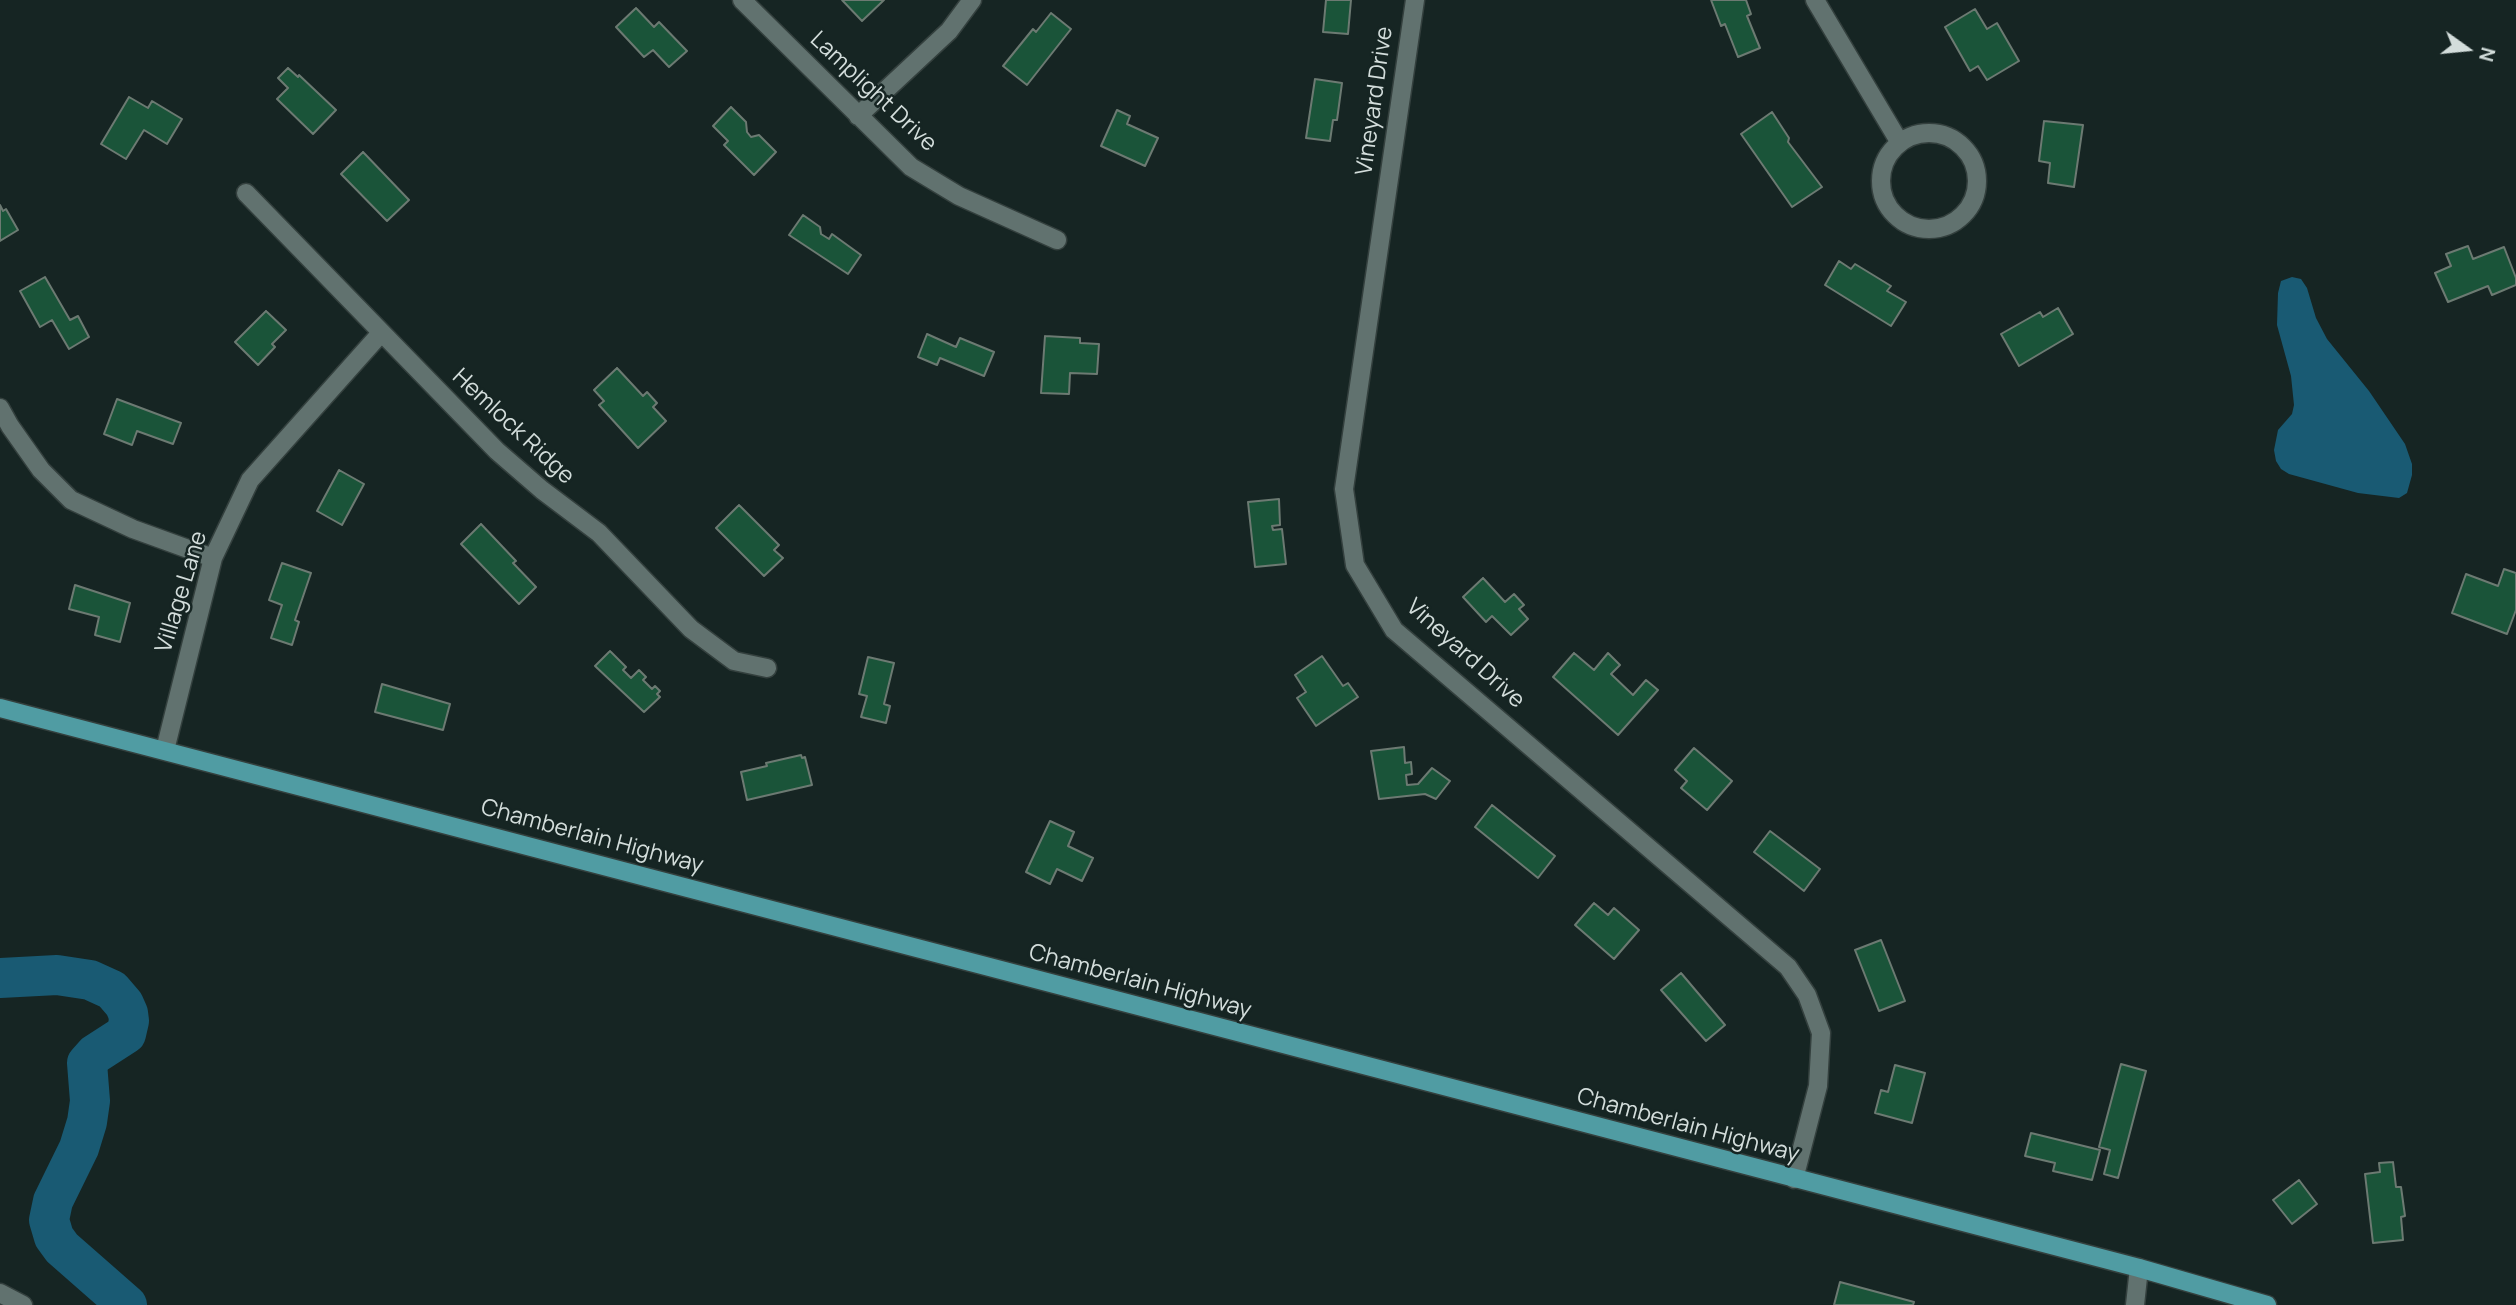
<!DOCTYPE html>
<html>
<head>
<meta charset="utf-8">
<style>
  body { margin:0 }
  #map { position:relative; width:2516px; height:1305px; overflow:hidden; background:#162523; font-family:Manrope,sans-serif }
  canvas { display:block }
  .north { position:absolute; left:2432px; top:14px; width:70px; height:70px; -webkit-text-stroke:5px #162523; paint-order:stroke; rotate:105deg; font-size:19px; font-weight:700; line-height:28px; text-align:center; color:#d3dddb }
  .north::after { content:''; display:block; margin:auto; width:24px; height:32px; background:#d3dddb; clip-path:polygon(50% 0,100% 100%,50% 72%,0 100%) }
</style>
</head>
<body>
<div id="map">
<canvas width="2516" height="1305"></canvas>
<div class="north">N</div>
</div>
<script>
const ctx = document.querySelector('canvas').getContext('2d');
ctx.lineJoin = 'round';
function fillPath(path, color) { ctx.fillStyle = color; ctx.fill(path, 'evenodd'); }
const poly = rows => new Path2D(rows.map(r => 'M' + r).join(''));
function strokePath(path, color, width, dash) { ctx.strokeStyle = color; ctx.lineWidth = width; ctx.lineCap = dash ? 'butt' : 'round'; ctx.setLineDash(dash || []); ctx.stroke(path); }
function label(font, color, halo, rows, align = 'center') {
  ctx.font = font + ' Manrope,sans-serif'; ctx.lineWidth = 5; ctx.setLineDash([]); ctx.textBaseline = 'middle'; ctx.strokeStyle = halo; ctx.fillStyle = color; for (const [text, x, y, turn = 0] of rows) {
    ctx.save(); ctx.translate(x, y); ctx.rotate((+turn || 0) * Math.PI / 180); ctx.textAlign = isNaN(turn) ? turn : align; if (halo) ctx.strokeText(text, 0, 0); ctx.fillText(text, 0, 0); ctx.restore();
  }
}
const water = poly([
  [2292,277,2301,279,2307,288,2316,318,2327,339,2369,391,2405,444,2412,464,2412,475,2407,493,2399,498,2358,493,2289,474,2281,469,2276,461,2274,450,2278,430,2292,414,2294,405,2291,376,2277,325,2278,293,2281,281]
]);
const river = poly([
  [0,978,57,975,90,980,112,990,124,1004,128,1013,129,1021,126,1034,95,1054,87,1063,90,1101,87,1122,79,1148,53,1201,49,1220,54,1237,62,1248,127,1305]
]);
const building = poly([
  [842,0,884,0,862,21,842,0],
  [1326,0,1351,0,1348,34,1323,32,1326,0],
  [1711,0,1746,0,1751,14,1747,16,1760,48,1738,57,1725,24,1721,26,1711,0],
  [636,8,654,27,659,22,687,51,669,67,653,50,644,57,616,27,636,8],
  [1975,9,1987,29,1997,23,2019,61,1987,80,1978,66,1970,71,1945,27,1975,9],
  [1051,13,1071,29,1027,85,1003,66,1033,29,1036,32,1051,13],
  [288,68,298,77,299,75,336,110,313,134,277,99,288,88,278,78,288,68],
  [1315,79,1342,83,1337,120,1333,120,1330,141,1306,138,1315,79],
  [129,97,148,108,152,101,182,119,167,144,144,130,126,159,101,144,129,97],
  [731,107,746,122,747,132,751,137,759,135,776,152,754,175,724,145,728,141,713,126,731,107],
  [1117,110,1130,116,1127,124,1158,138,1145,166,1101,146,1117,110],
  [1772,112,1789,138,1788,142,1822,187,1792,207,1741,134,1772,112],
  [2044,121,2083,125,2074,187,2048,183,2050,163,2039,161,2044,121],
  [363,152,409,200,387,221,341,174,363,152],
  [0,205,3,211,6,209,18,230,0,241,0,205],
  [803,215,820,227,821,234,829,239,832,234,861,255,848,274,789,235,803,215],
  [2468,246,2473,259,2504,247,2516,278,2516,285,2492,295,2488,286,2448,302,2435,273,2451,266,2446,254,2468,246],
  [1839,261,1851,269,1855,264,1891,286,1887,291,1906,302,1891,326,1825,285,1839,261],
  [45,277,70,320,78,316,89,337,69,349,52,320,40,327,20,291,45,277],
  [2058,308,2073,334,2019,366,2001,334,2040,312,2043,317,2058,308],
  [266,311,286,330,272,344,275,347,258,365,235,342,266,311],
  [927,334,956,347,960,338,994,352,984,376,940,358,937,365,918,357,927,334],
  [1045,336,1080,338,1080,343,1099,344,1097,374,1070,373,1069,394,1041,393,1045,336],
  [617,368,643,396,647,392,657,403,653,407,666,421,638,448,599,405,604,401,594,390,617,368],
  [117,399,181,423,173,444,137,431,132,445,104,434,117,399],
  [339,470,364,484,342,525,317,511,339,470],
  [1279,499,1280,525,1272,526,1273,530,1282,529,1286,564,1255,567,1248,502,1279,499],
  [739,505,779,545,774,550,783,558,764,576,716,528,739,505],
  [481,524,516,561,513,563,536,587,519,604,461,544,481,524],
  [282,563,311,573,295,620,299,622,292,645,271,638,282,605,269,600,282,563],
  [2504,569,2516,573,2516,610,2507,634,2452,613,2466,574,2498,586,2504,569],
  [1483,578,1505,602,1514,594,1524,605,1519,609,1528,619,1511,635,1492,616,1486,622,1463,597,1483,578],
  [75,585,130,603,120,642,95,635,99,617,69,609,75,585],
  [610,651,626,667,623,670,631,678,639,670,646,677,643,680,652,689,655,686,660,691,657,694,660,697,644,712,595,666,610,651],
  [1574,653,1594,670,1608,653,1620,665,1611,674,1633,695,1646,680,1658,690,1618,735,1553,677,1574,653],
  [1322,656,1343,686,1348,683,1358,697,1316,726,1297,698,1306,692,1295,675,1322,656],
  [868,657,894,663,884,704,890,706,886,723,861,717,867,696,859,694,868,657],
  [382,684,450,704,443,730,375,712,382,684],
  [1404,747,1405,763,1411,762,1412,774,1406,775,1407,785,1418,784,1432,768,1450,781,1436,799,1425,794,1379,799,1371,751,1404,747],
  [1694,748,1732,781,1707,810,1681,788,1687,781,1675,770,1694,748],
  [801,755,802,758,805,757,812,785,747,800,741,772,767,766,766,763,801,755],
  [1492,805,1555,856,1538,878,1475,827,1492,805],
  [1050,821,1074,832,1068,846,1093,858,1082,881,1057,869,1050,884,1026,872,1050,821],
  [1770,831,1820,869,1804,891,1754,852,1770,831],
  [1594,903,1608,915,1614,908,1639,930,1614,959,1575,925,1594,903],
  [1881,940,1905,1001,1879,1011,1855,950,1881,940],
  [1681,973,1725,1025,1706,1041,1661,990,1681,973],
  [2121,1064,2146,1071,2118,1178,2104,1174,2110,1150,2099,1147,2121,1064],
  [1895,1065,1925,1073,1912,1123,1875,1113,1881,1090,1888,1092,1895,1065],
  [2031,1133,2100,1150,2092,1180,2053,1171,2055,1163,2025,1156,2031,1133],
  [2393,1162,2396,1187,2401,1187,2405,1216,2401,1217,2403,1240,2373,1243,2365,1174,2380,1172,2379,1163,2393,1162],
  [2299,1180,2317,1204,2292,1224,2273,1200,2299,1180],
  [1840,1282,1914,1302,1913,1305,1834,1305,1840,1282]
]);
const minor = poly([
  [742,0,911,167,959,196,1057,240],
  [1415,0,1344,489,1355,565,1394,630,1788,967,1807,995,1821,1033,1818,1086,1794,1179],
  [1815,0,1900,143],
  [858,116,949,31,972,0],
  '1881 181a48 48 0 1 1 96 0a48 48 0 1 1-96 0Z',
  [246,193,497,451,542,490,599,533,691,629,734,661,767,668],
  [0,408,10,426,41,470,71,500,133,529,213,558],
  [165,750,213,558,250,480,381,333],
  [0,1293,23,1305],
  [2135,1305,2139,1268]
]);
const major = poly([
  [0,708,2139,1268,2267,1305]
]);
const streetNames = [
  ["Lamplight Drive",873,92,43],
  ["Vineyard Drive",1375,101,-82],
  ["Hemlock Ridge",513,427,43],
  ["Village Lane",182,592,-73],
  ["Vineyard Drive",1465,654,42],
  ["Chamberlain Highway",592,837,15],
  ["Chamberlain Highway",1140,982,15],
  ["Chamberlain Highway",1688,1126,15]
];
fillPath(water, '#195a73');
strokePath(river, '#195a73', 40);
fillPath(building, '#1a5439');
strokePath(building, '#6c7a72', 2);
strokePath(minor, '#34403e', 21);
strokePath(major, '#34403e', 21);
strokePath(minor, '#61726f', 18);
strokePath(major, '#509ca3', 18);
label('23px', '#d3dddb', '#162523', streetNames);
</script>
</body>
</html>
